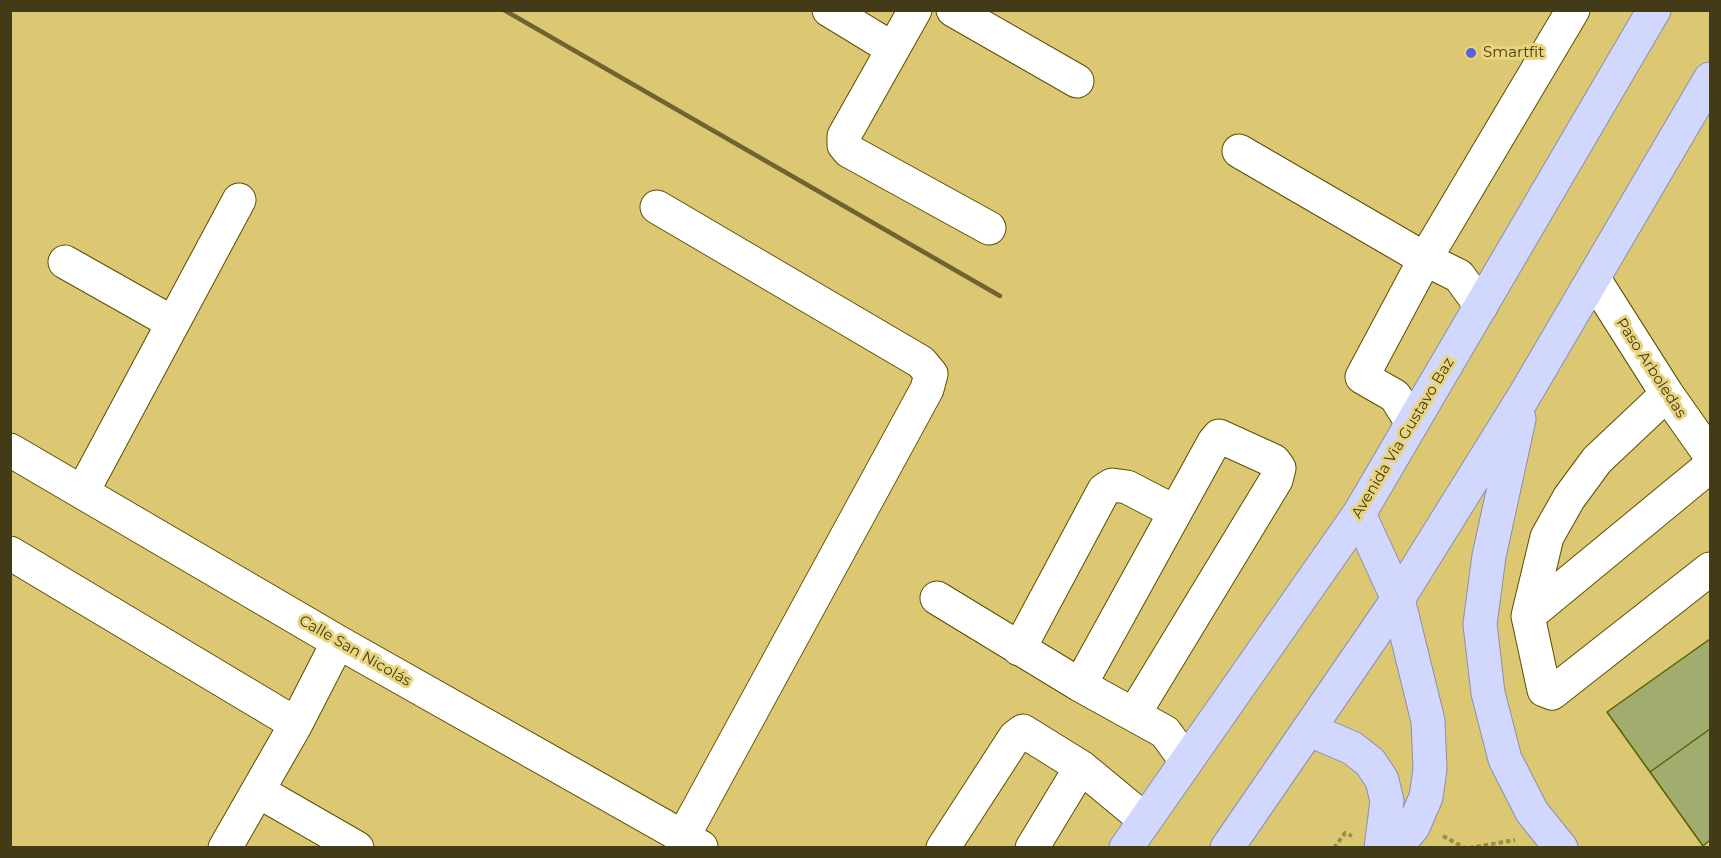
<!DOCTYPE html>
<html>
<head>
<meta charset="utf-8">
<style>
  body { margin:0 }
  #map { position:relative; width:1721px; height:858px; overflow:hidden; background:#dcc872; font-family:Montserrat,sans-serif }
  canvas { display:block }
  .frame { position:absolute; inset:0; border:12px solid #433b17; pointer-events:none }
</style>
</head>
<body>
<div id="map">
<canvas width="1721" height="858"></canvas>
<div class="frame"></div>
</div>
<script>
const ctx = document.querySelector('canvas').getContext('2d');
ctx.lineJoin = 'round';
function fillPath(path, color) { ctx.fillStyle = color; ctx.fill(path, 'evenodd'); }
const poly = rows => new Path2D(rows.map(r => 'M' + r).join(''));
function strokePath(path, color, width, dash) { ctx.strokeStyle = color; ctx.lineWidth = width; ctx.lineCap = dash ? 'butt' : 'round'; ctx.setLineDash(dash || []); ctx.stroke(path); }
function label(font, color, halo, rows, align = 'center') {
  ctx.font = font + ' Montserrat,sans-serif'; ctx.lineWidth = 6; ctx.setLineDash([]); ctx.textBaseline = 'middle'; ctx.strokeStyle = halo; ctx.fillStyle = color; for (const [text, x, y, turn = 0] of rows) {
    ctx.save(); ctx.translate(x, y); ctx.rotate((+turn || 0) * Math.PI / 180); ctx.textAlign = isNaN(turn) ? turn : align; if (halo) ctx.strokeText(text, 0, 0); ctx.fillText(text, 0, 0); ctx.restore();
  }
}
const building = poly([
  [1710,639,1710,729,1650,772,1607,712,1710,639],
  [1710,729,1710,840,1703,846,1650,772,1710,729]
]);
const path = poly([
  [1443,836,1465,848],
  [1334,848,1345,833,1352,836],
  [1469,848,1515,840]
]);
const minor = poly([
  [829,10,893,49],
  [915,10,844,136,844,145,849,151,989,228],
  [953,10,1077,81],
  [1239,151,1425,259,1573,10],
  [657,207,921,362,931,374,927,389,683,837],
  [65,262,173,323],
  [1594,279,1667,394,1710,455],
  [1667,394,1597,460,1569,498,1547,537,1528,616,1544,690,1552,693,1710,569],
  [1412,423,1395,396,1362,377,1425,259,1459,276,1481,306],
  [10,450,338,642,701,847],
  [83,491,239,200],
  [10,553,296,724],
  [937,598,1080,685,1165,732,1186,761],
  [1528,616,1710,466],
  [1019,649,1104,490,1112,485,1127,487,1175,512],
  [1080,685,1214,442,1219,436,1274,461,1279,468,1276,480,1134,714],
  [258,791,357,848],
  [225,848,296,724,338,642],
  [943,848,1015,737,1023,731,1081,767,1145,820],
  [1032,848,1081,767]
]);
const major = poly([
  [1519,419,1489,556,1480,624,1488,693,1505,759,1532,812,1561,848],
  [1359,514,1398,599,1428,721,1430,769,1426,797,1413,827,1395,848],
  [1310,730,1352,748,1370,762,1382,780,1387,801,1381,848],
  [1126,848,1359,514,1654,10],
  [1227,848,1398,599,1523,398,1710,79]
]);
const rail = poly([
  [504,10,1000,296]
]);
const markers = [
  [1471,53,6,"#5a60d8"]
];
const poiNames = [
  ["Smartfit",1483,53]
];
const streetNames = [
  ["Paso Arboledas",1651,368,57],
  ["Avenida Via Gustavo Baz",1403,438,-59],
  ["Calle San Nicolás",355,651,30]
];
fillPath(building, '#a1ac6f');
strokePath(building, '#586200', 1.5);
strokePath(minor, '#5c4e01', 35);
strokePath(major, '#8b90ac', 35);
strokePath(path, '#9b8c4b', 4, [4.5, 3]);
strokePath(minor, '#fff', 33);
strokePath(major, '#d1d7fd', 33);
strokePath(rail, '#6f6431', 4.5);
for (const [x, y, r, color] of markers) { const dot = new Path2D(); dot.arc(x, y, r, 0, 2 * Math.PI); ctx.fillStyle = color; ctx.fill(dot); strokePath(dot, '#e9d57f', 2); }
label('15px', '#433b17', '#e9d57f', poiNames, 'left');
label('15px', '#433b17', '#e9d57f', streetNames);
</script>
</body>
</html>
